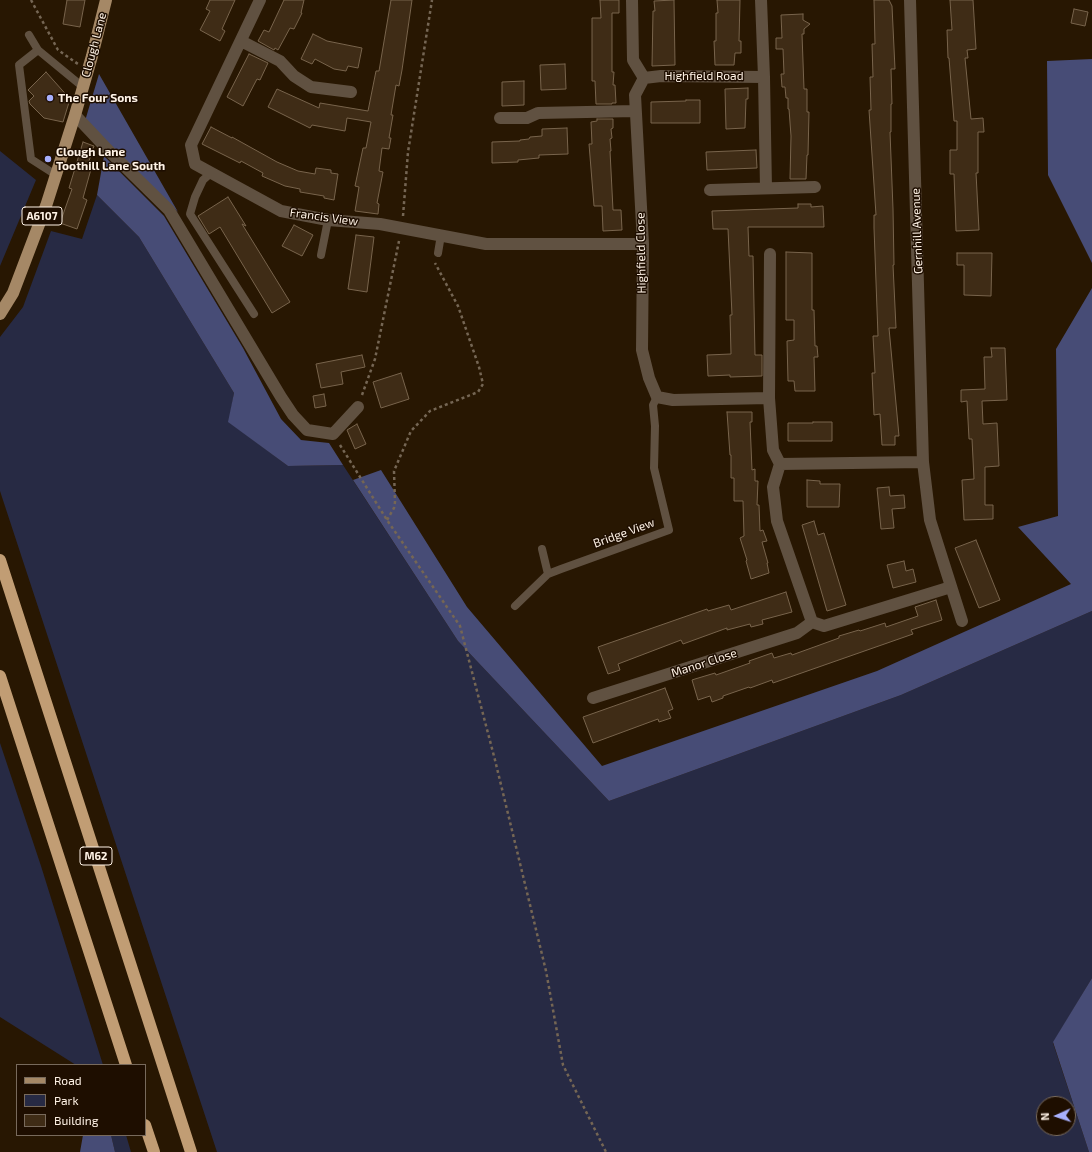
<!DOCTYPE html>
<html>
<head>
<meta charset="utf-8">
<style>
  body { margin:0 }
  #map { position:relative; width:1092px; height:1152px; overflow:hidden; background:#281702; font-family:"Exo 2",sans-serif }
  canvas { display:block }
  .legend { position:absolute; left:16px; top:1064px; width:130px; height:72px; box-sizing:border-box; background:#1e0e00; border:1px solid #786a5c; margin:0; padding:5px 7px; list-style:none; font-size:12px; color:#fff3e6 }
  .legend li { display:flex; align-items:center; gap:8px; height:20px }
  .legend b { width:20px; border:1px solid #786a5c }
  .north { position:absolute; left:1036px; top:1096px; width:40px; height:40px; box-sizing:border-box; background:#1e0e00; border:1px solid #786a5c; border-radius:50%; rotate:267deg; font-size:11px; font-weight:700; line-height:16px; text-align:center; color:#fff3e6 }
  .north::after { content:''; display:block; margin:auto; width:14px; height:18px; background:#a8b0fc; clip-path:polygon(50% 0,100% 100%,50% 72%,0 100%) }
</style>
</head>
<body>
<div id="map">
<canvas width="1092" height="1152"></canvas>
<ul class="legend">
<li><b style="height:5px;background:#a58866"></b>Road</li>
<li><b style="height:11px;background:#272a44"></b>Park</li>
<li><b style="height:11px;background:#3f2c16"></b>Building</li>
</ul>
<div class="north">N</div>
</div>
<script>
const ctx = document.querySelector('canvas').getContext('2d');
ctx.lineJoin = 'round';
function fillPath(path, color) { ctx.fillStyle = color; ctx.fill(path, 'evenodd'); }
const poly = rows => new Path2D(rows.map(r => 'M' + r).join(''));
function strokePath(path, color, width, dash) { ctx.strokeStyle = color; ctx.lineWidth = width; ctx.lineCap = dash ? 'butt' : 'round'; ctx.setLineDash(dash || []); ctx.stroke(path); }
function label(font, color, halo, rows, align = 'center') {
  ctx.font = font + ' "Exo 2",sans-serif'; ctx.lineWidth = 3; ctx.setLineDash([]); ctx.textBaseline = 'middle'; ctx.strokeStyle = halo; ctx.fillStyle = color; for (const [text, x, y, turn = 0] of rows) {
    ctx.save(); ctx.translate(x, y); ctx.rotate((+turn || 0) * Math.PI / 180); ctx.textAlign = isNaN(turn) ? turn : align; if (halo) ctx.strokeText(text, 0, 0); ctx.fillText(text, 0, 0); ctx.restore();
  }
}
const green = poly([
  [0,151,36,180,0,266],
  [97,195,139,237,234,393,229,422,288,466,343,465,458,641,609,801,901,695,1092,611,1092,978,1053,1043,1089,1152,217,1152,0,491,0,337,23,307,51,231,82,239],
  [1044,1104,1068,1104,1068,1128,1044,1128],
  [0,743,41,866,103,1065,76,1065,0,1017],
  [111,1135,126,1135,131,1152,115,1152]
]);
const forest = poly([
  [1092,59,1092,263,1048,175,1047,61],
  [99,74,178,212,85,121],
  [104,156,164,216,243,348,281,419,301,440,329,443,343,465,288,466,228,422,234,393,139,237,97,195],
  [1092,288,1092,611,901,695,609,801,458,641,353,480,381,470,467,607,602,766,877,671,1071,584,1018,527,1058,516,1056,349],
  [1092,978,1092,1152,1089,1152,1053,1042],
  [83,1135,111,1135,115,1152,80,1152]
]);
const building = poly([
  [67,0,85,0,80,27,63,24,67,0],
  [210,0,235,0,222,29,225,31,220,41,200,30,210,11,206,9,210,0],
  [284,0,304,0,301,13,302,13,294,29,290,28,278,50,275,48,274,50,258,41,264,30,269,32,284,0],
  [391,0,412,0,402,70,399,86,396,85,391,115,393,115,389,138,391,138,389,149,382,148,379,171,383,172,377,203,379,204,378,214,355,211,359,187,355,186,363,148,366,148,371,122,347,118,345,131,312,125,310,128,268,107,277,89,319,108,320,103,368,111,376,71,379,71,391,0],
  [600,0,619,0,619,13,612,13,612,72,614,72,613,85,615,85,616,103,612,103,612,104,596,104,595,81,592,81,592,18,601,18,600,0],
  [674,0,675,65,652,66,653,11,655,11,654,1,674,0],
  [717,0,740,0,739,41,741,41,741,53,735,53,734,65,715,65,714,41,716,41,716,13,718,13,717,0],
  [874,0,889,0,892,6,895,69,891,69,892,104,891,104,891,132,890,132,893,209,894,265,893,265,896,328,889,328,899,436,895,436,895,445,882,445,880,414,874,415,872,373,875,373,873,336,878,336,874,228,874,215,876,215,869,110,871,110,870,77,873,77,872,44,875,44,874,0],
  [950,0,973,0,976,49,967,50,968,58,965,58,971,119,983,118,984,132,978,132,978,173,976,173,979,230,956,231,954,174,950,174,950,150,957,150,957,121,954,121,949,58,948,58,947,30,952,30,950,0],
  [1074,9,1088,12,1085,26,1071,23,1074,9],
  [803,14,803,20,810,24,804,29,804,34,802,34,804,89,807,89,807,112,809,112,808,155,807,155,806,179,790,179,791,136,789,109,788,109,788,98,786,98,785,87,782,87,781,74,784,74,783,49,776,49,776,38,782,38,781,15,803,14],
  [313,34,327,41,362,48,358,68,348,66,346,71,334,69,315,59,312,64,301,59,313,34],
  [249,54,268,63,260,80,257,79,243,106,227,97,249,54],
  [565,64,566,89,541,90,540,65,565,64],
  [46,72,70,99,63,122,44,118,30,104,29,101,34,96,28,90,46,72],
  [524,81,524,105,502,106,502,82,524,81],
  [748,88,748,99,746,99,745,128,726,129,725,89,748,88],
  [686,100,700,100,700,123,651,123,651,102,686,101,686,100],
  [597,119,613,119,613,128,611,129,612,138,610,139,611,151,610,151,613,210,621,210,622,230,603,231,602,206,594,206,589,144,592,144,591,122,597,121,597,119],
  [211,127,232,138,232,137,277,162,298,171,315,174,316,168,331,170,331,173,338,174,334,200,324,198,324,196,300,192,300,189,285,186,262,176,263,173,241,161,240,163,202,144,211,127],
  [567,128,568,154,539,155,539,158,518,160,518,162,492,163,492,142,520,141,520,140,529,139,530,137,542,136,542,129,567,128],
  [83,142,94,146,89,161,93,162,83,198,87,200,77,229,60,223,72,189,69,188,83,142],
  [756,150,757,168,707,170,706,152,756,150],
  [228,197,246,226,242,224,290,302,272,313,220,227,209,234,198,216,228,197],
  [798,204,811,204,811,207,823,206,824,227,748,227,749,256,753,256,755,355,762,355,762,376,730,377,730,375,708,376,707,355,731,354,730,315,732,315,728,229,713,229,712,211,798,208,798,204],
  [294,225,313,235,302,256,282,246,294,225],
  [356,235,374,237,367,292,348,289,356,235],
  [786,252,812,253,812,310,814,310,815,346,817,346,818,357,814,357,815,391,795,391,794,381,788,381,787,341,794,340,794,320,786,320,786,252],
  [957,253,992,253,991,296,964,295,964,265,957,265,957,253],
  [991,348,1005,348,1007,400,982,401,983,424,997,423,999,466,985,467,985,505,993,505,993,519,964,520,962,480,974,479,972,439,969,439,967,401,961,402,961,390,985,389,984,357,992,357,991,348],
  [362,355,365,367,341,372,343,384,321,388,316,364,362,355],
  [401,373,409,399,381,408,373,382,401,373],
  [324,394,326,406,315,408,313,396,324,394],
  [727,412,752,412,752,422,750,422,752,470,755,469,755,481,758,481,757,505,759,505,760,531,763,530,767,541,762,542,768,563,767,563,769,573,751,579,746,561,747,560,740,538,744,536,743,501,734,501,734,478,731,478,731,455,730,455,727,412],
  [813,422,832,422,832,441,788,441,788,423,813,423,813,422],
  [357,424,366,444,355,449,347,430,357,424],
  [807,480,820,481,820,484,840,484,839,507,807,507,807,480],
  [889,487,890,496,904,495,905,508,892,509,894,528,881,529,877,488,889,487],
  [814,521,818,535,824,533,846,605,827,611,802,525,814,521],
  [976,540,1000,600,979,608,955,548,976,540],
  [904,561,906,571,913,569,916,582,893,588,887,565,904,561],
  [786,592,792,612,762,620,763,624,751,627,750,624,727,630,727,628,683,644,681,640,618,664,620,670,608,674,598,647,707,609,708,611,729,605,731,610,786,592],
  [936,600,942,620,911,630,913,634,773,683,772,680,750,688,749,687,723,696,723,698,712,702,710,696,698,700,692,680,695,679,715,673,716,675,750,663,749,661,772,653,774,658,791,653,792,655,817,646,839,638,839,636,859,630,860,631,885,623,886,627,918,616,915,607,936,600],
  [665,688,673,709,668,711,671,718,659,722,658,719,593,743,583,717,665,688]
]);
const path = poly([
  [31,0,58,50,78,64],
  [403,216,408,152,432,0],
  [362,395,375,359,399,241],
  [340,445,387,520,460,626,495,760,546,971,563,1065,606,1152],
  [387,520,394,508,395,502,394,471,411,431,430,411,478,392,483,384,479,367,458,306,435,263]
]);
const lane = poly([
  [29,35,38,50],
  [211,173,203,180,195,197,190,214,254,314],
  [56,175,31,159,19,65,38,50,83,87],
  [438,253,441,235],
  [321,255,328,220],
  [542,549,548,574],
  [515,606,548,574,561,569,669,530,654,468,655,426,653,405,657,397]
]);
const street = poly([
  [260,0,191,145,195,164,281,211,328,220,380,224,486,244,643,244],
  [632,0,633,60,644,78],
  [761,0,764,77,766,188],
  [910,0,923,462,930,520,962,621],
  [241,41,280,61,294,76,311,87,351,92],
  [644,78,635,95,643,244,642,350,649,378,657,397,673,400,769,398,773,450,780,464,923,462],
  [644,78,661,76,764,77],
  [75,115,107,149,169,210,281,397,293,415,307,430,333,434,358,407],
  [500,118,527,118,538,113,635,111],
  [710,190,815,187],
  [769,398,770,254],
  [780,464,773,487,777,521,812,622,824,626,951,587],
  [593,698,797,633,812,622]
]);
const primary = poly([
  [0,314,13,293,46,206,75,115,92,56,106,0]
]);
const highway = poly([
  [0,560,191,1152],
  [0,676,126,1065],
  [145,1125,154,1152]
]);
const markers = [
  [50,98,4,"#a8b0fc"],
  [48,159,4,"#a8b0fc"]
];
const shields = [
  [42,216,40],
  [96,856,32]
];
const shieldNames = [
  ["A6107",42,216],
  ["M62",96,856]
];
const streetNames = [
  ["Clough Lane",94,45,-75],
  ["Highfield Road",704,76],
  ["Francis View",324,217,8],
  ["Gernhill Avenue",917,231,-92],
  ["Highfield Close",641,253,-91],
  ["Bridge View",624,533,-20],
  ["Manor Close",704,663,-18]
];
const poiNames = [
  ["The Four Sons",58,98],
  ["Clough Lane",56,152],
  ["Toothill Lane South",56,166]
];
fillPath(green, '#272a44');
fillPath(forest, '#474c76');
fillPath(building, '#3f2c16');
strokePath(building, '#78644c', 1);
strokePath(path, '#756654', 2.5, [3, 3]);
strokePath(lane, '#605141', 8);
strokePath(street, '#605141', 12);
strokePath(primary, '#a58866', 12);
strokePath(highway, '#c19d74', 12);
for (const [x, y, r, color] of markers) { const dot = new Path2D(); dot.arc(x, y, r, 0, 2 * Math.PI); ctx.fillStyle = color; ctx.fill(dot); strokePath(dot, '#1e0e00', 1.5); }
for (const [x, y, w] of shields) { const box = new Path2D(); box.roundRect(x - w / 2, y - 9, w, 18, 3); ctx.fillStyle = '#1e0e00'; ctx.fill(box); strokePath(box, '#fff3e6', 1); }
label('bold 11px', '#fff3e6', null, shieldNames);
label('12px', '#fff3e6', '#1e0e00', streetNames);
label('bold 12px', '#fff3e6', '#1e0e00', poiNames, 'left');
</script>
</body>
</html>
